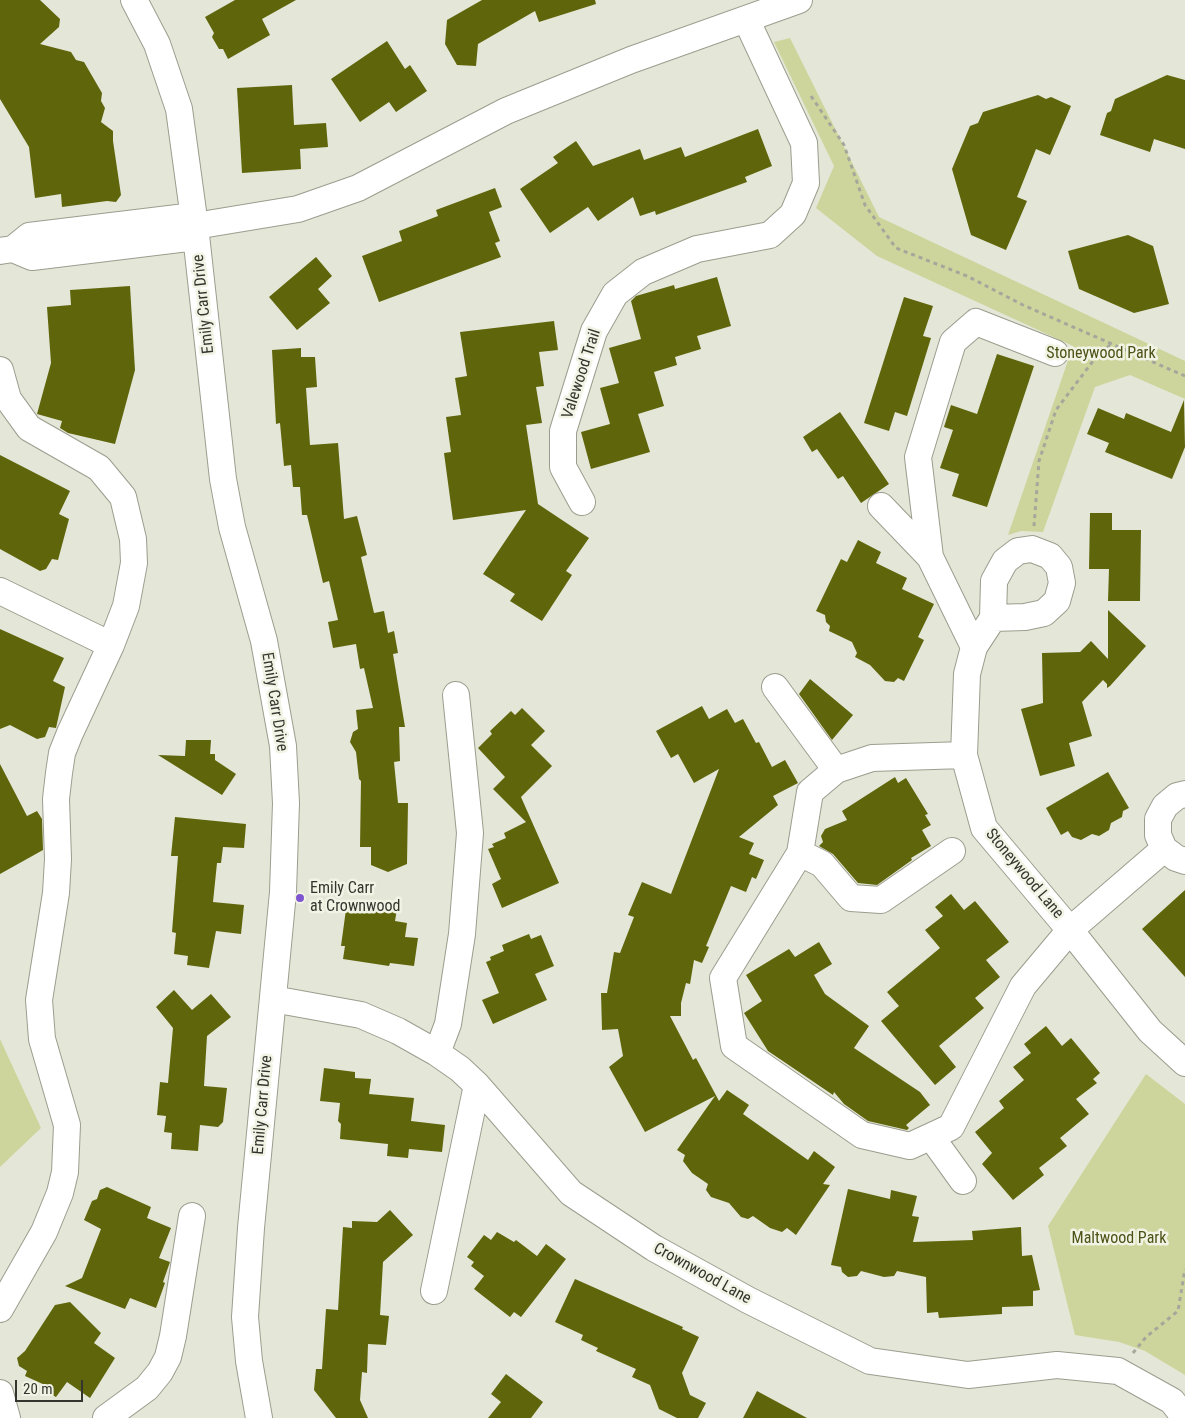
<!DOCTYPE html>
<html>
<head>
<meta charset="utf-8">
<style>
  body { margin:0 }
  #map { position:relative; width:1185px; height:1418px; overflow:hidden; background:#e4e7d7; font-family:"Roboto Condensed",sans-serif }
  canvas { display:block }
  .scale { position:absolute; left:15px; top:1380px; width:68px; height:22px; box-sizing:border-box; border:2px solid #34352f; border-top:0; padding-left:6px; font-size:15px; line-height:18px; white-space:nowrap; color:#34352f; -webkit-text-stroke:4px #f1f4e4; paint-order:stroke }
</style>
</head>
<body>
<div id="map">
<canvas width="1185" height="1418"></canvas>
<div class="scale">20 m</div>
</div>
<script>
const ctx = document.querySelector('canvas').getContext('2d');
ctx.lineJoin = 'round';
function fillPath(path, color) { ctx.fillStyle = color; ctx.fill(path, 'evenodd'); }
const poly = rows => new Path2D(rows.map(r => 'M' + r).join(''));
function strokePath(path, color, width, dash) { ctx.strokeStyle = color; ctx.lineWidth = width; ctx.lineCap = dash ? 'butt' : 'round'; ctx.setLineDash(dash || []); ctx.stroke(path); }
function label(font, color, halo, rows, align = 'center') {
  ctx.font = font + ' "Roboto Condensed",sans-serif'; ctx.lineWidth = 5; ctx.setLineDash([]); ctx.textBaseline = 'middle'; ctx.strokeStyle = halo; ctx.fillStyle = color; for (const [text, x, y, turn = 0] of rows) {
    ctx.save(); ctx.translate(x, y); ctx.rotate((+turn || 0) * Math.PI / 180); ctx.textAlign = isNaN(turn) ? turn : align; if (halo) ctx.strokeText(text, 0, 0); ctx.fillText(text, 0, 0); ctx.restore();
  }
}
const green = poly([
  [790,38,879,217,1185,361,1185,399,1130,375,1095,387,1043,532,1021,531,1008,535,1073,346,877,256,816,208,834,166,774,42],
  [0,1039,41,1128,0,1167],
  [1146,1074,1185,1104,1185,1375,1145,1351,1119,1342,1075,1335,1048,1226]
]);
const building = poly([
  [0,0,40,0,60,19,59,27,40,44,71,52,76,60,84,62,102,93,101,101,105,108,101,122,113,131,113,141,121,195,116,202,107,201,62,207,61,194,35,198,29,147,0,99],
  [235,0,296,0,262,19,270,35,228,59,223,49,219,49,212,37,214,33,205,17],
  [482,0,595,0,596,4,539,22,535,11,478,44,476,66,457,65,445,44,447,20],
  [387,41,405,69,410,65,427,91,396,112,389,102,360,122,331,79],
  [1167,75,1185,80,1185,149,1154,139,1150,152,1100,135,1107,113,1111,111,1115,99],
  [292,85,294,125,326,123,328,147,300,149,301,169,242,173,237,88],
  [1038,95,1046,99,1051,97,1071,106,1050,155,1036,149,1017,197,1027,201,1006,250,971,235,952,169,970,126,978,123,983,112],
  [758,129,772,166,745,177,747,182,656,215,655,211,640,216,633,197,598,221,588,207,550,233,520,189,558,163,553,157,576,141,593,166,640,149,644,160,681,147,685,157],
  [495,188,502,207,489,212,500,241,495,243,501,257,379,302,362,256,402,241,399,231,438,216,436,210],
  [1128,235,1153,246,1169,304,1134,313,1079,289,1068,251],
  [316,257,332,276,318,289,330,303,297,330,269,297],
  [717,277,731,326,697,336,701,349,675,357,677,365,654,372,664,406,638,414,650,452,591,469,581,432,610,424,600,388,619,383,609,348,641,339,631,301,636,296,674,285,675,289],
  [130,286,135,370,115,444,68,433,60,428,62,421,37,414,51,363,47,307,71,305,70,290],
  [904,297,933,306,923,336,931,338,907,416,895,412,889,431,864,423],
  [554,321,558,350,539,352,544,386,536,387,542,423,526,425,532,464,538,504,589,538,566,571,572,575,542,621,510,601,515,594,483,574,526,510,453,520,444,453,451,452,446,417,461,415,455,378,467,376,460,332],
  [301,348,301,357,315,357,317,387,306,388,310,445,338,443,344,519,357,516,367,555,361,557,374,613,384,611,388,633,394,631,398,653,393,654,405,727,399,727,400,761,394,762,398,803,408,803,407,864,388,872,371,865,371,847,360,847,361,781,359,779,356,752,350,742,353,732,358,729,356,710,373,708,364,668,360,669,356,644,333,648,328,622,338,620,329,581,323,583,307,515,302,515,300,487,293,487,291,465,284,466,280,423,276,424,272,350],
  [997,354,1034,366,987,507,952,496,959,474,940,468,953,430,944,427,951,405,977,414],
  [1184,400,1185,447,1172,479,1105,452,1109,443,1087,434,1098,408,1124,419,1126,413,1171,432],
  [840,412,889,484,861,503,843,476,838,479,817,449,812,452,803,437],
  [0,455,70,491,59,514,69,519,58,560,52,559,46,569,40,571,0,549],
  [1090,513,1112,513,1112,530,1141,530,1140,601,1108,601,1109,569,1089,569],
  [858,540,881,552,876,563,907,578,902,589,934,604,918,637,924,640,904,681,898,678,894,682,885,681,870,665,855,657,857,653,852,642,829,631,830,626,826,622,825,615,816,611,841,559,847,562],
  [1108,610,1146,646,1110,686,1107,688,1107,684,1103,680,1082,702,1092,736,1069,743,1075,766,1040,776,1021,709,1043,703,1042,653,1080,652,1091,641,1108,659],
  [0,629,64,658,53,681,65,687,56,728,49,727,45,737,37,739,10,725,0,729],
  [810,679,853,715,832,740,799,694],
  [702,706,709,719,727,709,735,723,743,719,756,743,759,742,772,767,785,760,798,783,773,796,778,805,739,837,754,843,749,854,764,860,756,879,752,877,746,892,731,886,706,946,709,947,702,963,694,960,690,984,686,983,681,1003,681,1016,670,1016,693,1060,696,1058,719,1101,727,1090,749,1105,743,1114,808,1160,814,1151,835,1167,823,1184,830,1185,796,1235,787,1228,782,1232,770,1228,753,1216,748,1219,741,1217,729,1203,711,1197,706,1190,708,1184,692,1173,683,1161,685,1155,677,1150,715,1096,645,1132,609,1067,623,1056,618,1029,602,1030,601,993,607,993,614,952,620,953,634,917,628,915,642,882,671,894,719,769,694,783,678,754,671,758,656,731],
  [522,708,545,731,531,745,552,766,521,797,559,883,502,908,492,884,501,879,488,849,494,847,492,844,506,838,504,833,526,822,493,789,505,777,478,748,492,734,490,731,511,711,515,715],
  [186,740,211,740,210,754,215,754,215,760,236,774,222,795,158,755,185,756],
  [0,764,27,816,37,811,42,819,43,850,0,874],
  [1108,772,1129,808,1123,811,1122,817,1111,823,1109,830,1099,836,1092,834,1081,840,1072,837,1068,831,1061,835,1046,808],
  [895,777,898,783,906,778,928,814,925,815,931,825,922,830,931,846,911,858,912,860,877,885,858,883,833,854,819,846,823,842,821,836,825,829,847,820,842,811],
  [175,817,246,824,244,848,223,847,221,863,217,863,213,902,244,905,241,934,216,931,209,968,187,965,188,956,174,954,176,933,172,932,178,856,171,856],
  [1185,890,1185,977,1142,929],
  [951,894,964,910,975,901,1009,942,986,960,1000,977,975,998,984,1008,939,1046,956,1067,935,1085,881,1021,899,1006,887,992,940,948,925,930,943,916,935,907],
  [347,902,397,909,395,921,407,923,405,937,418,938,414,966,390,963,389,966,343,959,345,946,341,946],
  [529,934,531,939,541,935,554,966,535,974,547,1000,493,1024,482,1000,499,993,486,962,491,960,490,957,504,951,502,945],
  [819,942,832,964,814,975,825,994,869,1026,854,1048,920,1092,930,1105,906,1125,909,1128,907,1130,868,1121,844,1104,834,1092,833,1095,768,1051,744,1013,762,1001,746,975,789,949,795,957],
  [174,990,192,1010,211,994,231,1017,207,1036,204,1086,227,1088,223,1122,218,1127,200,1125,198,1151,171,1149,172,1133,164,1132,166,1116,157,1115,160,1082,168,1083,173,1028,156,1007],
  [1046,1026,1062,1046,1071,1038,1100,1073,1093,1079,1097,1083,1076,1099,1089,1114,1060,1138,1067,1146,1039,1168,1044,1175,1013,1200,982,1164,992,1153,975,1132,1004,1108,999,1101,1024,1080,1013,1067,1031,1053,1024,1044],
  [324,1068,355,1072,355,1078,371,1079,369,1094,414,1098,411,1121,445,1125,442,1152,409,1149,408,1158,387,1156,388,1144,340,1139,341,1124,338,1121,340,1103,320,1101],
  [107,1187,151,1207,147,1218,171,1228,159,1258,170,1262,163,1282,165,1283,156,1308,130,1298,125,1309,65,1286,82,1278,101,1229,84,1220,92,1201,97,1199,100,1190],
  [848,1189,890,1199,891,1190,917,1196,912,1216,919,1217,913,1242,973,1240,972,1231,1021,1227,1022,1256,1032,1255,1040,1290,1033,1291,1033,1306,1002,1307,1002,1314,939,1318,938,1312,927,1313,926,1277,897,1271,894,1276,884,1277,861,1271,857,1276,848,1277,842,1272,841,1267,831,1265],
  [390,1210,413,1235,383,1262,380,1315,389,1316,386,1345,368,1344,367,1373,362,1372,360,1400,368,1418,336,1418,314,1390,316,1369,322,1369,326,1309,338,1310,343,1227,352,1228,352,1221,377,1222],
  [497,1232,514,1242,516,1240,537,1256,546,1244,566,1259,521,1317,514,1312,510,1317,474,1289,484,1276,471,1266,474,1262,467,1257,484,1235,491,1240],
  [575,1279,683,1327,682,1329,699,1337,682,1373,690,1395,706,1403,698,1418,677,1418,659,1409,650,1385,632,1377,636,1369,596,1351,598,1348,581,1340,583,1335,555,1322],
  [70,1302,101,1333,94,1343,115,1358,90,1398,67,1382,56,1397,42,1390,45,1385,25,1376,27,1371,19,1366,17,1358,25,1351,55,1305],
  [506,1374,543,1402,531,1418,488,1418,501,1402,491,1394],
  [757,1391,807,1418,743,1418]
]);
const path = poly([
  [811,96,844,145,865,205,896,248,967,276,1023,305,1185,376],
  [1034,526,1039,461,1056,410,1093,361,1110,345],
  [1133,1353,1146,1337,1178,1311,1185,1269]
]);
const minor = poly([
  [134,0,157,44,179,109,195,226,223,479,232,527,264,641,283,746,286,803,283,892,251,1228,245,1317,249,1361,259,1418],
  [195,226,298,209,358,188,506,111,631,60,799,0],
  [13,249,29,236,194,216],
  [0,251,13,249,32,257,196,237],
  [0,370,8,399,29,428,99,468,123,497,133,539,134,563,126,606,111,645,70,733,62,753,59,773,56,799,58,859,56,893,39,1000,42,1039,67,1125,65,1172,60,1193,44,1232,0,1309],
  [582,502,563,467,563,431,594,331,615,294,643,272,697,249,770,235,793,214,806,183,804,143,746,19],
  [881,506,930,557,974,647],
  [930,557,918,457,953,342,976,322,1055,353],
  [0,591,111,645],
  [993,618,1025,617,1044,613,1057,601,1062,583,1059,567,1050,556,1032,549,1018,551,1005,561,994,581,993,618,974,647,967,674,964,755,984,828,1070,930,1150,1031,1185,1063],
  [775,687,836,770],
  [964,755,872,758,836,770,810,792,800,853,723,978,734,1046,862,1135,910,1146,951,1127,1023,986,1070,930,1164,849],
  [1185,794,1177,796,1165,806,1158,819,1158,835,1164,849,1176,858,1185,861],
  [800,853,822,864,851,898,881,900,952,851],
  [273,999,361,1015,398,1031,437,1053,460,1069,477,1085,571,1193,654,1248,748,1300,870,1361,968,1375,1057,1365,1118,1371,1172,1401,1185,1418],
  [437,1053,448,1024,462,934,470,833,456,695],
  [932,1138,963,1181],
  [434,1291,477,1085],
  [0,1393,7,1418],
  [106,1418,147,1388,160,1372,168,1357,173,1336,192,1216]
]);
const markers = [
  [300,898,5,"#7e55ce"]
];
const streetNames = [
  ["Emily Carr Drive",204,304,-96],
  ["Valewood Trail",582,374,-72],
  ["Emily Carr Drive",274,702,81],
  ["Stoneywood Lane",1024,874,50],
  ["Emily Carr Drive",263,1105,-85],
  ["Crownwood Lane",702,1274,29]
];
const parkNames = [
  ["Stoneywood Park",1101,354],
  ["Maltwood Park",1119,1239]
];
const poiNames = [
  ["Emily Carr",310,889],
  ["at Crownwood",310,907]
];
fillPath(green, '#cdd59c');
fillPath(building, '#5f650b');
strokePath(minor, '#9b9d8e', 28);
strokePath(path, '#a5a79b', 3, [4, 4]);
strokePath(minor, '#fff', 26);
for (const [x, y, r, color] of markers) { const dot = new Path2D(); dot.arc(x, y, r, 0, 2 * Math.PI); ctx.fillStyle = color; ctx.fill(dot); strokePath(dot, '#f1f4e4', 2); }
label('16px', '#34352f', '#f1f4e4', streetNames);
label('16px', '#4e5217', '#f1f4e4', parkNames);
label('16px', '#34352f', '#f1f4e4', poiNames, 'left');
</script>
</body>
</html>
